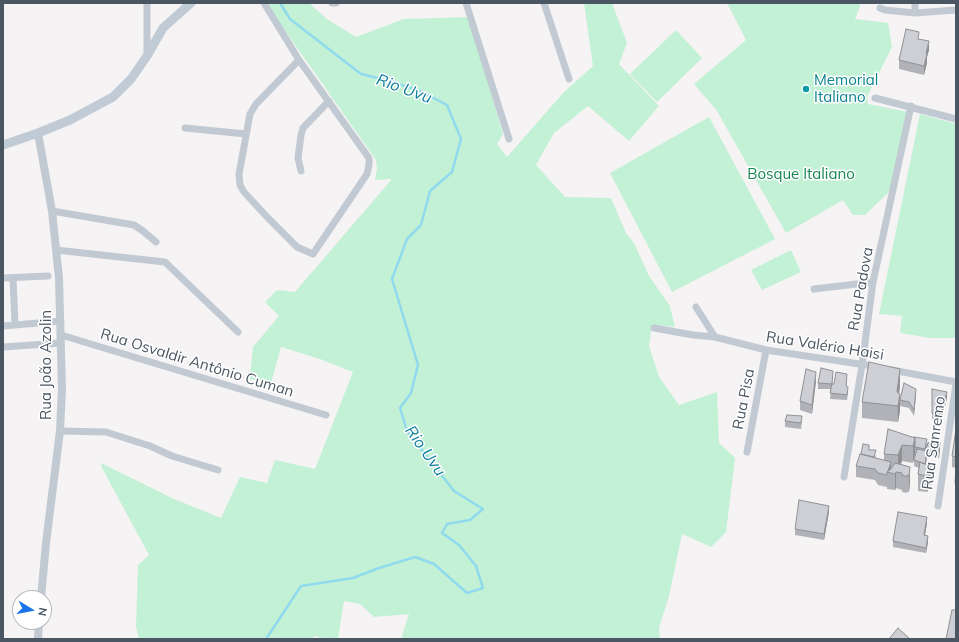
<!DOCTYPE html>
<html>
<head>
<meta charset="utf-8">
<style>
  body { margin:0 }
  #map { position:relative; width:959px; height:642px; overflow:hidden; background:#f5f3f3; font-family:Mulish,sans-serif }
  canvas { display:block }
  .frame { position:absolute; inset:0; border:4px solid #4a5661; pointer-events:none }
  .north { position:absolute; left:12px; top:590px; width:40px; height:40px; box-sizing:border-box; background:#fff; border:1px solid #b7bbc0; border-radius:50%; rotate:100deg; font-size:11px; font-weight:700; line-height:16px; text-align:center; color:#4a5661 }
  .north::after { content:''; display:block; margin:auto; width:14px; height:18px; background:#1a73e8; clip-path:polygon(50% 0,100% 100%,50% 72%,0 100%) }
</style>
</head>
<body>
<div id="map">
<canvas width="959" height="642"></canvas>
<div class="frame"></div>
<div class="north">N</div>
</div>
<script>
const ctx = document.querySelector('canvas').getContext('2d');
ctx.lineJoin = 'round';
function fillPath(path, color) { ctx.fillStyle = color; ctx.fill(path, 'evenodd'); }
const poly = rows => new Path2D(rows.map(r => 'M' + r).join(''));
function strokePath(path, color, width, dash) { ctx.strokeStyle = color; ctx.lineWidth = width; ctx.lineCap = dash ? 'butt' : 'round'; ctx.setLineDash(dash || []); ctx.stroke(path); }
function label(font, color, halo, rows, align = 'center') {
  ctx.font = font + ' Mulish,sans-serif'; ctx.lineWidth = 3; ctx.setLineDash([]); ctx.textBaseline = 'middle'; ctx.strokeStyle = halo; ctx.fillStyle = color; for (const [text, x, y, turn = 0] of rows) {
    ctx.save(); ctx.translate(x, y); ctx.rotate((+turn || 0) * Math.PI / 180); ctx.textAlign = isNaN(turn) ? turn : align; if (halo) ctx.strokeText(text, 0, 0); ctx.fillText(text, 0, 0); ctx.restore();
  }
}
const green = poly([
  [268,3,309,3,327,19,356,37,404,19,469,17,503,134,497,144,507,157,564,92,593,66,584,3,612,3,627,43,619,64,659,106,629,141,588,106,554,133,536,165,565,197,611,198,626,233,634,243,649,276,670,306,675,327,652,325,649,346,659,377,679,405,717,392,719,443,735,458,726,532,711,547,682,534,669,596,659,628,660,639,401,639,409,614,374,617,360,604,344,601,338,639,328,639,314,636,313,639,139,639,136,627,138,565,149,555,102,468,101,463,174,499,221,518,240,477,267,483,275,460,315,469,353,372,320,359,281,347,271,383,250,379,253,347,279,316,265,302,277,290,295,292,392,179,375,180,377,169,376,160,279,22],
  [727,3,859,3,860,6,855,19,888,23,892,47,867,97,868,104,908,112,894,187,865,215,853,215,843,200,786,233,717,111,694,84,746,40],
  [676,30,702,58,657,102,630,74],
  [920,114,956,124,956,338,930,338,900,333,902,316,879,314],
  [709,117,775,239,672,292,610,173],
  [791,250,801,272,762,290,751,270]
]);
const stream = poly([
  [266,639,301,586,353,578,379,568,415,557,434,564,467,593,483,588,476,566,459,545,442,533,447,524,470,520,483,509,454,491,407,431,400,408,411,393,418,365,392,279,407,239,421,225,430,191,452,172,461,139,447,105,420,91,390,81,361,74,290,19,280,3]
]);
const minor = poly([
  [264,3,299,60,369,158,369,165,367,174,313,254,297,247,268,218,244,192,240,185,239,174,250,114,256,104,299,60],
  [332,3,336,3],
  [466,3,509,139],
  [544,3,569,79],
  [915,3,915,13],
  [880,8,885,10,915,13,956,10],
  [147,56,147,3],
  [875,98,956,119],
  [185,128,246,134],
  [301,171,298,158,301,135,303,128,329,101],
  [52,211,134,225,143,231,156,242],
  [56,250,165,262,238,332],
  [3,278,48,276],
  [13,278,15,325],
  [814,289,873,282],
  [696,307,715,337,766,350,866,365],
  [3,326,61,321],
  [654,328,693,335,715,337],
  [61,335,326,415],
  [3,347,61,343],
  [892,370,956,382],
  [60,431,106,432,150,446,172,456,218,470],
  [747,452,766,350],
  [844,477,862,365,873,282,911,106],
  [938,506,956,384]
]);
const tertiary = poly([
  [38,133,52,211,59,278,62,389,60,431,46,543,41,598],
  [38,639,39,622]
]);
const secondary = poly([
  [3,145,38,133,70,120,113,97,131,79,147,56,163,28,191,3]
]);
const wall = poly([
  [919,39,929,50,927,57,927,63,924,75,899,69,899,60],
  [833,376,832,384,834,384,847,380,846,386,848,393,847,400,830,399,831,389,818,389,818,383],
  [816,381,812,414,800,410,800,401],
  [900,385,899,393,900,411,898,422,862,418,862,402],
  [932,389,947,398,941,420,932,419],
  [916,394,914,416,909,408,900,406,900,400],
  [785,421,802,422,801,429,785,427],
  [888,429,940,449,939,458,927,455,926,464,931,483,927,492,918,491,918,474,919,468,914,466,914,460,916,453,915,453,913,463,902,461,901,464,910,467,909,492,907,492,907,493,902,492,902,490,896,488,895,490,887,489,887,487,878,485,875,480,856,477,856,466,861,454,869,450,876,456,875,458,884,460,884,454],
  [956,429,956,488,955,488,956,468,952,467,952,456],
  [829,512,824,540,795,535,795,529],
  [927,523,925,535,928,542,926,553,893,547,893,541]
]);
const shadedWall = poly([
  [929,41,929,50,927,57,927,63,924,75,924,66,926,53],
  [900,369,900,385,898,404,900,394,900,411,898,422,897,392],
  [816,372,816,381,812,414,812,405],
  [916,389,916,394,914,416,914,410],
  [947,392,947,398,941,420,941,414],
  [915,438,915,454,913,463,913,446],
  [940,443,940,449,939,458,939,452],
  [902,445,902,461,898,471,898,455],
  [927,451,927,457,925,469,925,464],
  [891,462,891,473,888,472],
  [931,466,931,483,927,492,927,476],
  [910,467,910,483,909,492,909,476],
  [896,472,896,488,895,490,895,474],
  [829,506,829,512,824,540,824,534],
  [927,517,927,523,924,541,924,535],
  [928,536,928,542,926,553,926,548]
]);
const building = poly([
  [906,29,919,32,918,39,929,41,926,53,927,54,924,66,899,60,906,29],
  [869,362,900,369,897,392,900,394,898,406,862,402,869,362],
  [821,368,833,371,832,384,834,384,836,372,847,374,846,386,848,387,847,395,830,393,832,384,818,383,821,368],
  [806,369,816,372,812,405,800,401,806,369],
  [904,383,916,389,914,410,909,402,900,400,904,383],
  [932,389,947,392,941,414,932,413,932,389],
  [787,415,802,416,801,423,785,421,787,415],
  [888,429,915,438,913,446,902,445,898,455,884,454,888,429],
  [956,429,956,457,952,456,956,429],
  [914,437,927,439,925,449,915,447,915,438,914,437],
  [928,443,940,443,939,452,926,449,928,443],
  [863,444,869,445,869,450,876,450,874,457,861,454,863,444],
  [917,449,927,451,925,464,914,460,917,449],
  [860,454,891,462,888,471,887,472,887,475,878,473,875,469,856,466,860,454],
  [920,462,931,466,927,476,918,474,920,462],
  [895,463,910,467,909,476,907,475,907,477,902,475,902,473,896,472,895,474,887,472,891,469,895,463],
  [956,467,956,483,955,483,956,467],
  [799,500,829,506,824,534,795,529,799,500],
  [898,512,927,517,924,535,928,536,926,548,893,541,898,512],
  [952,610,956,610,956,639,946,639,952,610],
  [898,628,910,639,889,639,898,628]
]);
const markers = [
  [806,89,4,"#0f9aa8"]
];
const cultureNames = [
  ["Memorial",814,80],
  ["Italiano",814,97]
];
const parkNames = [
  ["Bosque Italiano",801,174]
];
const streetNames = [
  ["Rua Padova",861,289,-80],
  ["Rua Valério Haisi",825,346,9],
  ["Rua Osvaldir Antônio Cuman",197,363,17],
  ["Rua João Azolin",46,365,-90],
  ["Rua Pisa",744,399,-79],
  ["Rua Sanremo",934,443,-82]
];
const waterNames = [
  ["Rio Uvu",404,89,20],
  ["Rio Uvu",425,451,55]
];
fillPath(green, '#c3f1d5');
strokePath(stream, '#90daee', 2.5);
strokePath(minor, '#c1cad2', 7);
strokePath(tertiary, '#c1cad2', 8);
strokePath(secondary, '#c1cbd6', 9);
fillPath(wall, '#b0b2b7');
fillPath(shadedWall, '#909195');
fillPath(building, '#cdcfd5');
strokePath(building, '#909195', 1);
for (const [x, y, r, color] of markers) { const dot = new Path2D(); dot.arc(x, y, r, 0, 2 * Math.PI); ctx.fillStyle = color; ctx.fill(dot); strokePath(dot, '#fff', 1.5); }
label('15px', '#0d838f', '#fff', cultureNames, 'left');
label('15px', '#17864f', '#fff', parkNames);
label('15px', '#4a5661', '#fff', streetNames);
label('italic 16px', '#0c7c9b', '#fff', waterNames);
</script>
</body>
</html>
